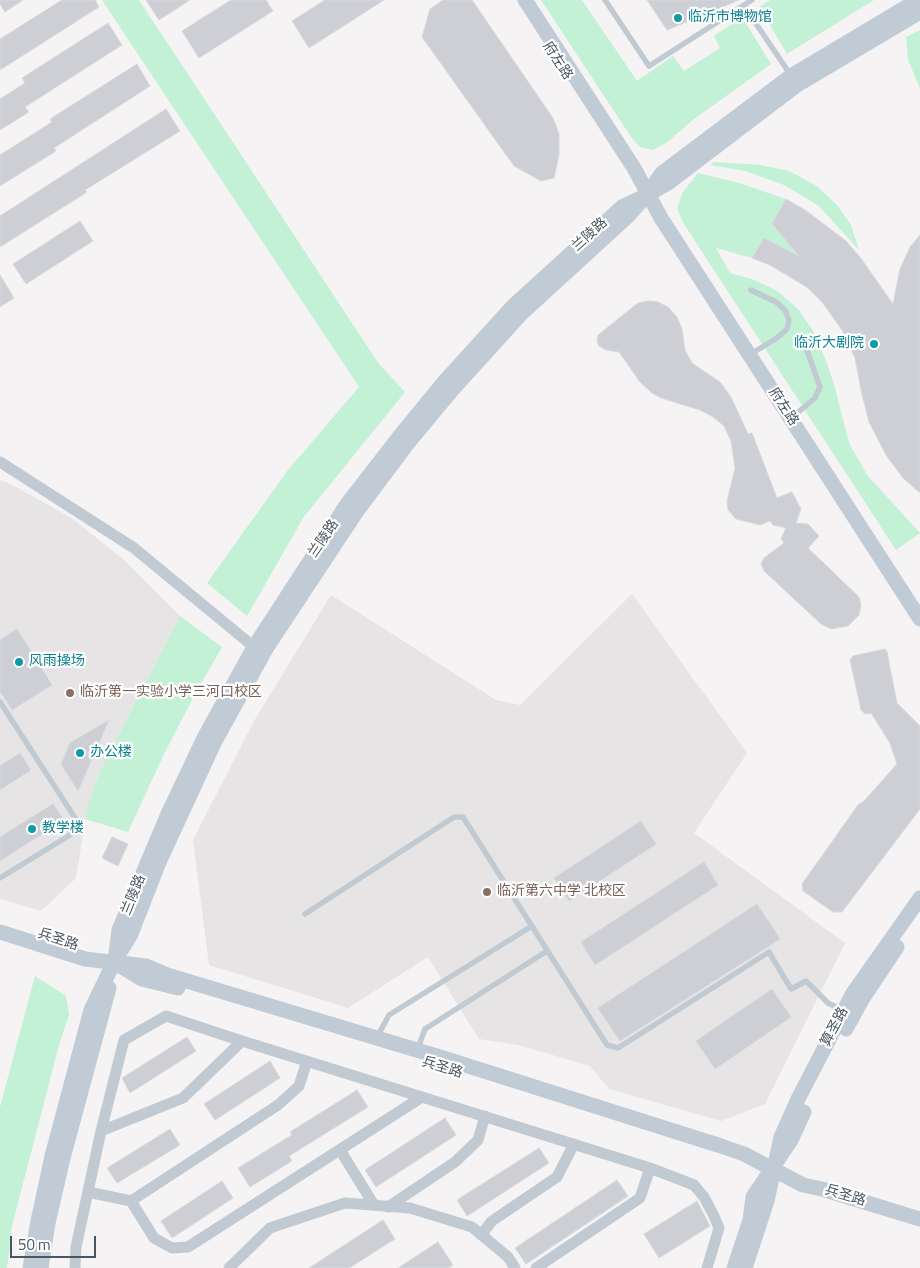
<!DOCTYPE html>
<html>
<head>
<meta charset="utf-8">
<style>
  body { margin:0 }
  #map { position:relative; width:920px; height:1268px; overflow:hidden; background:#f5f3f3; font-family:"Titillium Web",sans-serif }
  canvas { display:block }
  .scale { position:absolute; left:10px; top:1236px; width:86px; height:22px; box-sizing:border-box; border:2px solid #4a5661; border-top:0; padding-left:6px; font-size:15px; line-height:18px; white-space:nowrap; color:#4a5661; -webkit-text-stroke:4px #fff; paint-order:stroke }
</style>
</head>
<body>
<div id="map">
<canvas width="920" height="1268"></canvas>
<div class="scale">50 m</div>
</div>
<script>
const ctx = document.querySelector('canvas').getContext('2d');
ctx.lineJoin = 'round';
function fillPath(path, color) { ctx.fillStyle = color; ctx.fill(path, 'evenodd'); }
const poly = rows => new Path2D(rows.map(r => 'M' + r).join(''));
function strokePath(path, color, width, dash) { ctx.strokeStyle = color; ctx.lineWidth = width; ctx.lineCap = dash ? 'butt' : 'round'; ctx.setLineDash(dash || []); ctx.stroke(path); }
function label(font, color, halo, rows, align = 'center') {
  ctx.font = font + ' "Titillium Web","Noto Sans SC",sans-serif'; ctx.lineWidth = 4.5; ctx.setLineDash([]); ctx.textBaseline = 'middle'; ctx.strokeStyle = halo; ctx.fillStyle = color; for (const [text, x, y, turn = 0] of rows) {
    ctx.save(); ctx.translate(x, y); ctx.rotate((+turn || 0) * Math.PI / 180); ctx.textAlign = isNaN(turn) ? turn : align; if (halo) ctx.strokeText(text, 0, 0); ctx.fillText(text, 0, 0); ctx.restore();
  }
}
const education = poly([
  [0,480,11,484,73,519,124,560,180,616,100,771,88,804,76,878,41,911,0,899],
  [632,594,747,753,694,833,845,943,765,1104,721,1121,609,1089,590,1066,518,1045,479,1039,428,957,348,1008,209,965,193,840,254,721,331,595,496,700,520,705]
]);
const green = poly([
  [102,0,139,0,379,364,405,392,303,518,247,616,207,583,288,470,359,387],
  [541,0,582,0,637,81,673,56,684,71,720,48,714,36,742,17,771,64,694,119,666,143,653,150,640,147,631,137],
  [770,0,874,0,787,54,759,7],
  [920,30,920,88,908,60,906,37],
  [714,162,761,165,789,171,817,186,837,205,851,225,859,250,819,206,784,185,745,171,710,165],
  [698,173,739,183,786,199,772,224,799,256,764,238,752,258,716,248,730,273,752,279,776,290,798,309,812,329,825,358,834,384,849,443,867,475,920,533,896,550,684,224,677,209,683,192],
  [180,616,222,647,194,696,165,752,128,832,85,819,88,804,100,771],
  [35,976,66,996,69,1015,59,1045,12,1226,7,1268,0,1268,0,1107]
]);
const building = poly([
  [0,0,23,0,5,12,0,4,0,0],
  [62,0,95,0,99,7,0,70,0,39,62,0],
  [146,0,190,0,159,20,146,0],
  [231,0,266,0,273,11,199,58,182,31,231,0],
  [325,0,384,0,309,48,292,21,325,0],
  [443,0,472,0,553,118,559,134,559,155,554,178,541,181,514,166,422,37,430,9,443,0],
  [647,0,739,0,667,30,647,0],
  [108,23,122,45,25,107,29,112,0,130,0,99,25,83,22,78,108,23],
  [137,64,150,86,54,148,56,151,0,186,0,155,52,122,50,119,137,64],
  [166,109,180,131,85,190,87,192,0,247,0,216,166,109],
  [786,199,805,210,845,240,860,257,893,304,900,269,910,247,920,235,920,493,903,478,886,455,869,422,861,390,855,358,842,330,822,302,808,288,770,265,752,258,764,238,799,256,772,224,786,199],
  [80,221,93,241,26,284,13,264,80,221],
  [0,275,14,298,0,307,0,275],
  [648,301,658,302,668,307,677,317,682,329,685,350,692,363,720,382,731,397,748,434,752,433,777,498,792,492,801,509,796,523,808,524,819,536,808,548,859,597,861,606,859,615,848,626,831,629,821,624,764,571,761,564,764,558,784,543,781,539,786,528,773,525,770,521,760,525,736,519,728,510,727,501,735,468,731,441,724,426,713,417,700,410,661,398,652,393,640,382,619,352,606,350,599,346,597,341,598,335,638,303,648,301],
  [17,629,52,685,12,710,0,691,0,640,17,629],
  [885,649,887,652,897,703,920,726,920,809,842,912,833,912,803,891,802,884,858,805,864,801,897,764,890,743,871,713,865,714,861,710,850,660,853,656,885,649],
  [109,720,78,791,61,764,70,743,109,720],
  [20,753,31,770,0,790,0,766,20,753],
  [53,804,64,820,0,861,0,837,53,804],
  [641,821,656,844,569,901,554,878,641,821],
  [112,837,128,844,118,866,102,858,112,837],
  [704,862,718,885,595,965,581,942,704,862],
  [757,904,780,939,620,1041,598,1008,757,904],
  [772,989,791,1017,715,1069,696,1041,772,989],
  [187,1037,196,1051,130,1093,122,1078,187,1037],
  [270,1061,280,1078,215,1120,204,1104,270,1061],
  [357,1090,368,1107,289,1156,292,1161,250,1187,238,1168,292,1135,290,1132,357,1090],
  [445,1118,456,1135,376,1187,365,1170,445,1118],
  [170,1129,180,1145,117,1183,107,1168,170,1129],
  [539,1148,549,1163,467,1216,457,1200,539,1148],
  [617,1180,628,1196,526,1264,515,1248,617,1180],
  [222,1181,233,1198,172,1238,161,1221,222,1181],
  [697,1201,710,1226,659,1258,644,1234,697,1201],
  [383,1220,395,1239,349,1268,309,1268,383,1220],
  [438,1242,453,1265,448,1268,398,1268,438,1242]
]);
const lane = poly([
  [605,0,649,66,752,0],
  [744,6,790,74],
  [751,290,776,302,785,310,789,320,787,329,777,338,754,352],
  [795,415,815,398,820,387,805,345],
  [0,702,79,824,70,835,0,878],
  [305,914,454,817,463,817,607,1045,618,1048,769,952,791,989,806,981,828,1003,842,1010],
  [377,1037,389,1015,532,926],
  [418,1048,425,1029,547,951]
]);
const street = poly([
  [0,462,134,548,254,647],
  [101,1131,183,1098,242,1041],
  [340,1150,374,1205],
  [88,1192,131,1201,154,1238,172,1248,188,1247,422,1097],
  [131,1201,278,1105,299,1086,307,1061],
  [388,1207,455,1162,478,1140,485,1116],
  [481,1235,492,1221,557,1177,574,1144],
  [75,1268,76,1247,101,1131,124,1040,166,1016,242,1041,650,1168,694,1185,704,1197,714,1216,719,1228,707,1268],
  [229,1268,270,1228,345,1203,410,1208,472,1227,508,1257,515,1268],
  [536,1268,640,1198,650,1168]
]);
const secondary = poly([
  [525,0,634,168,661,218,920,619],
  [0,932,85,959,146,966,167,975,440,1057,721,1146,744,1154,803,1185,822,1189,920,1219],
  [116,953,119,930,168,814,205,736,254,647,347,504,399,437,444,382,513,306,622,207,647,195,668,183,797,85,920,12],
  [119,965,142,979,178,988],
  [846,1029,863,998,897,947],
  [30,1268,38,1221,52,1156,91,1010,114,962,131,934,159,862,215,741,267,647,357,511,408,443,453,389,521,314,628,216,647,195,662,173,791,76,918,0],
  [41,1268,48,1223,63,1158,109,988],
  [734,1268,750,1220,753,1197,791,1140,804,1112],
  [745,1268,767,1201,781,1137,798,1099,853,993,920,898]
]);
const markers = [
  [678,18,5,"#0f9aa8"],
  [874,344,5,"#0f9aa8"],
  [19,662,5,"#0f9aa8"],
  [70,693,5,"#8d6e63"],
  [80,753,5,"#0f9aa8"],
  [32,829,5,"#0f9aa8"],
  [487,892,5,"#8d6e63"]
];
const cultureNames = [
  ["临沂市博物馆",688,18],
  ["临沂大剧院",864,344,"right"],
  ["风雨操场",29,662],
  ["办公楼",90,753],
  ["教学楼",42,829]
];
const streetNames = [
  ["府左路",557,61,57],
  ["兰陵路",590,235,-42],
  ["府左路",783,407,57],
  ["兰陵路",324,539,-56],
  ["兰陵路",134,895,-68],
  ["兵圣路",58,940,18],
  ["算圣路",835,1027,-62],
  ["兵圣路",442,1068,17],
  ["兵圣路",845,1196,17]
];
const educationNames = [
  ["临沂第一实验小学三河口校区",80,693],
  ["临沂第六中学 北校区",497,892]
];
fillPath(education, '#e6e4e5');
fillPath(green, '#c3f1d5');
fillPath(building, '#cdcfd5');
strokePath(building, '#d7d9de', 1);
strokePath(lane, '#c1cad2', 5.5);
strokePath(street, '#c1cad2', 11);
strokePath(secondary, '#c1cbd6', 15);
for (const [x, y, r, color] of markers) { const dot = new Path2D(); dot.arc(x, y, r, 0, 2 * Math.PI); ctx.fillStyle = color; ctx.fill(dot); strokePath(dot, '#fff', 2); }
label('14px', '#0d838f', '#fff', cultureNames, 'left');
label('14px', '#4a5661', '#fff', streetNames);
label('14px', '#785e54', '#fff', educationNames, 'left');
</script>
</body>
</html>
